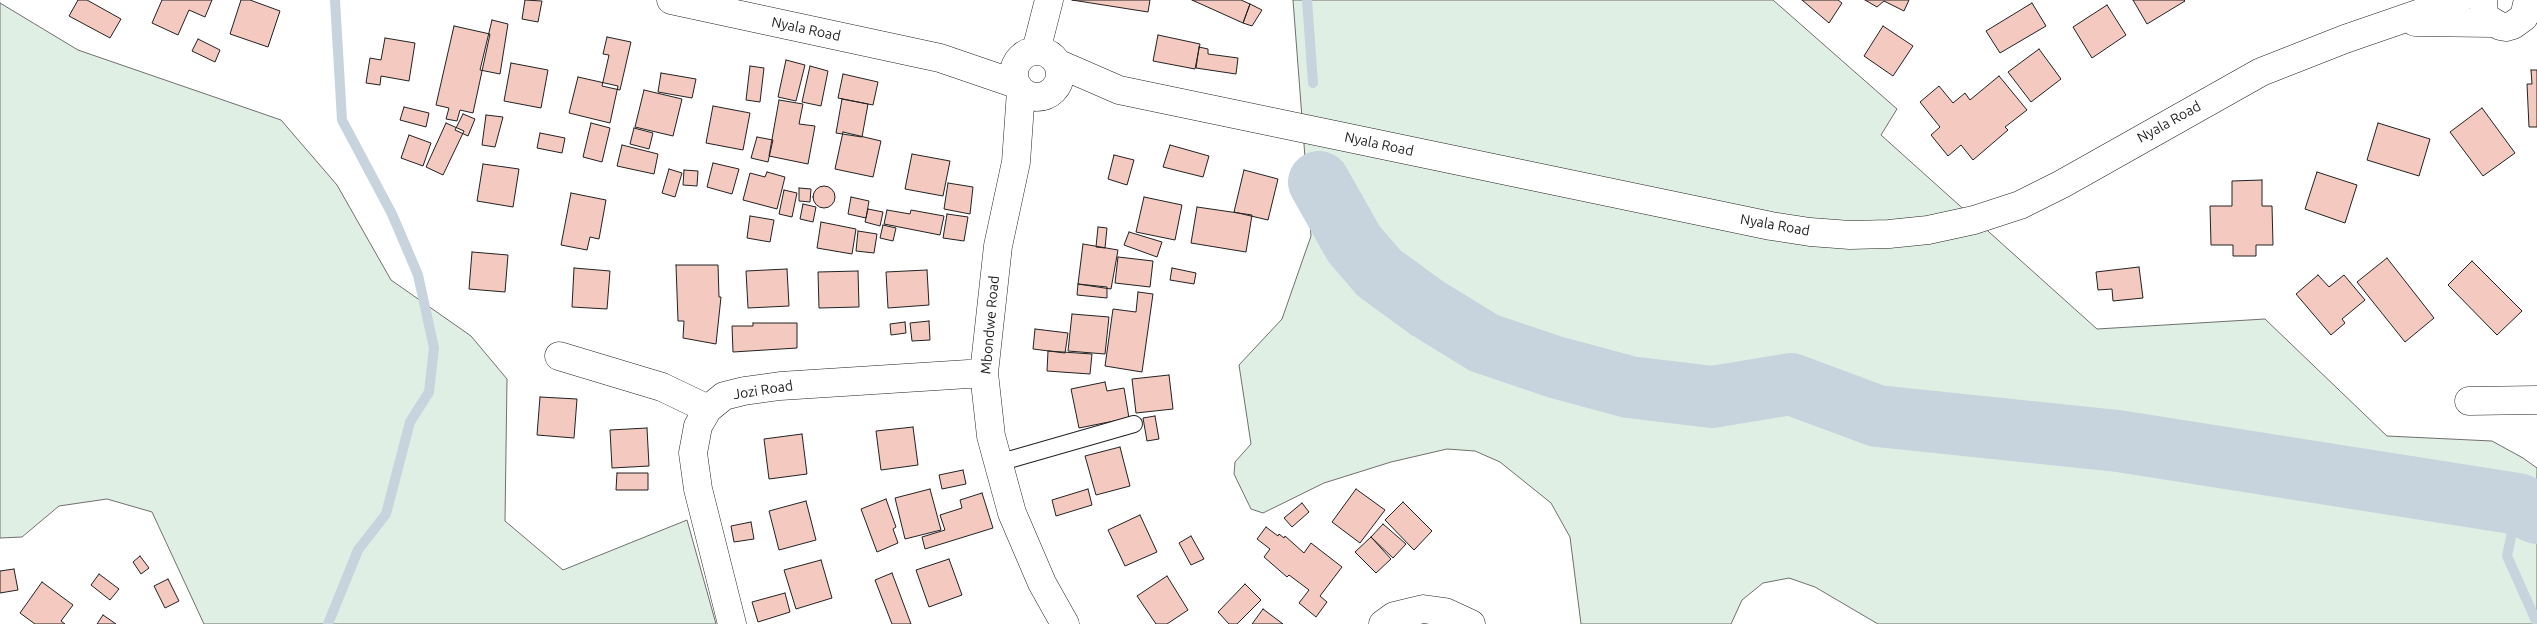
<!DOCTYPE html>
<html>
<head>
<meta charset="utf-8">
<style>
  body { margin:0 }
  canvas { display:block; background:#fff }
</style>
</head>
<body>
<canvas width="2537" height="624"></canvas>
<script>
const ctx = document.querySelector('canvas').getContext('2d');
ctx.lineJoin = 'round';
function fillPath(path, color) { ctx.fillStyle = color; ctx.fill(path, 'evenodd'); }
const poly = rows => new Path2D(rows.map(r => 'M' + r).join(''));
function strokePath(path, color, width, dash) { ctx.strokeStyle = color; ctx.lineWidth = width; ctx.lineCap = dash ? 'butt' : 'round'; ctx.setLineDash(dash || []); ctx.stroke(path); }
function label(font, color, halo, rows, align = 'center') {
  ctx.font = font + ' Ubuntu,sans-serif'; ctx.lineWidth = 4; ctx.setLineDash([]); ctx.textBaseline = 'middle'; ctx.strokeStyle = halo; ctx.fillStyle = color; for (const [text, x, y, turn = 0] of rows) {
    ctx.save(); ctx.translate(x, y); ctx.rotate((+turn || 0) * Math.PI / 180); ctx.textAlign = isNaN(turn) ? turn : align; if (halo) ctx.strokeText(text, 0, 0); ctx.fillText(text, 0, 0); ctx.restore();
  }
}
const green = poly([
  [1293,0,1773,0,1897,109,1881,135,2097,329,2265,319,2387,436,2492,441,2523,458,2537,468,2537,624,1878,624,1815,587,1789,578,1763,583,1742,600,1731,624,1581,624,1570,537,1551,503,1500,462,1475,451,1447,449,1391,462,1324,483,1263,513,1251,509,1234,474,1235,462,1251,444,1239,365,1282,319,1311,236,1293,0],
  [0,3,78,50,281,120,337,185,391,280,471,336,507,379,505,521,563,570,687,520,716,624,204,624,152,512,107,499,59,506,22,537,0,538,0,3]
]);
const stream = poly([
  [1307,0,1313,83],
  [2518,504,2507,556,2537,623],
  [328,624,358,550,386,514,410,422,429,392,434,348,418,275,392,214,342,120,335,0]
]);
const river = poly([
  [1319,182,1354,244,1379,273,1427,308,1484,343,1555,367,1629,387,1712,397,1791,384,1877,416,2118,441,2518,504,2537,513]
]);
const building = poly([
  [78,0,87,0,121,19,110,38,69,16,78,0],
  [162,0,212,0,205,17,189,10,178,35,152,23,162,0],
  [241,0,250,0,280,11,268,47,230,34,241,0],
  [525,0,542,1,538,22,522,19,525,0],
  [1072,0,1150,0,1148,12,1072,0],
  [1192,0,1241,0,1250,4,1243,23,1192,0],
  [1802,0,1838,0,1842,3,1829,23,1802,0],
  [1865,0,1909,0,1904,11,1884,1,1877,7,1865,0],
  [2133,0,2184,0,2185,1,2147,24,2133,0],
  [2032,3,2046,26,2000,53,1986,31,2032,3],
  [1250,4,1262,10,1252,26,1243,23,1250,4],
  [2107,5,2126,35,2092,58,2073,27,2107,5],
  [492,20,508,24,500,74,480,70,492,20],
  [454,26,490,34,473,113,460,110,457,121,446,119,449,108,436,105,454,26],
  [1883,26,1913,46,1893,76,1864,56,1883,26],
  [1158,35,1200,44,1195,69,1153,61,1158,35],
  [607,37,631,42,620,90,602,86,609,55,603,54,607,37],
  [385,38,415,43,409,81,381,76,380,85,366,83,370,58,381,60,385,38],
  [198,39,220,50,215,62,192,51,198,39],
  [1199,47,1208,49,1208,54,1238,58,1236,74,1196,68,1199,47],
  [2039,49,2061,79,2031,102,2008,72,2039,49],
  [786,60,805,65,796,101,778,97,786,60],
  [511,63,548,70,541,108,504,101,511,63],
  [750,66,764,68,760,102,746,100,750,66],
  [810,66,828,71,821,106,802,102,810,66],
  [2531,70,2537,70,2537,127,2529,127,2527,84,2532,84,2531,70],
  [661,73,696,79,692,98,658,92,661,73],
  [843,74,878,82,873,105,838,98,843,74],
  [1999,76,2027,110,2005,127,2008,130,1973,160,1961,145,1948,156,1931,135,1940,127,1920,102,1939,86,1953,103,1965,93,1970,100,1999,76],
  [578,77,618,86,610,123,569,113,578,77],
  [644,90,682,99,673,136,635,127,644,90],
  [842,99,868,104,862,137,836,133,842,99],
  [779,100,803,104,799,124,815,126,808,164,769,156,779,100],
  [713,106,750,113,743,150,706,143,713,106],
  [404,107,429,113,426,127,400,120,404,107],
  [2482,108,2515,153,2483,176,2450,132,2482,108],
  [463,114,475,119,468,136,455,130,463,114],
  [486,115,503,117,495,147,482,145,486,115],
  [446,123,464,131,443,175,426,167,446,123],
  [591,123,610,128,602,162,583,157,591,123],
  [2378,123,2430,139,2419,176,2367,160,2378,123],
  [634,128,653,133,649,149,630,144,634,128],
  [843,132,881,141,873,177,835,169,843,132],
  [540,133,565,138,562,153,537,148,540,133],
  [409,135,431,143,423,166,401,158,409,135],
  [757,137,773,140,768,162,751,158,757,137],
  [622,145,658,154,654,174,617,166,622,145],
  [1170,145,1209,156,1203,177,1163,167,1170,145],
  [912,154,950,161,943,196,905,189,912,154],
  [1114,155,1134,160,1127,185,1108,179,1114,155],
  [713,163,739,169,732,194,707,187,713,163],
  [483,164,519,169,513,207,477,201,483,164],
  [669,169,682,173,675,197,662,193,669,169],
  [684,170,698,171,697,186,683,185,684,170],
  [1244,170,1278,179,1268,220,1234,212,1244,170],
  [767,172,785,177,777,209,743,200,750,173,765,177,767,172],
  [2317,172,2357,185,2345,223,2305,209,2317,172],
  [2262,180,2262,206,2272,206,2273,245,2256,245,2256,256,2233,256,2233,245,2211,245,2210,206,2232,206,2232,181,2262,180],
  [948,183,973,187,970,214,944,209,948,183],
  '813 197a11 11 0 1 1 22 0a11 11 0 1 1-22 0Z',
  [799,188,811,189,810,202,799,201,799,188],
  [784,190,797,193,792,217,779,214,784,190],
  [571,193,606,200,599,239,590,237,587,250,561,245,571,193],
  [851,197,869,201,866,218,848,214,851,197],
  [1144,197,1182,205,1175,240,1136,232,1144,197],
  [803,204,816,207,813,222,800,219,803,204],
  [1197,207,1252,215,1246,252,1191,243,1197,207],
  [868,209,883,212,880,226,865,222,868,209],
  [887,210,910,214,911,210,944,216,940,235,884,224,887,210],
  [947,214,968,217,964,241,943,238,947,214],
  [750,216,774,220,770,242,747,238,750,216],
  [821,222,856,229,852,254,817,248,821,222],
  [883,225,896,228,893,241,880,238,883,225],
  [1098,227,1107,228,1105,248,1096,247,1098,227],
  [858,231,877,234,874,253,856,251,858,231],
  [1129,232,1162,242,1157,257,1124,245,1129,232],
  [1083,244,1118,250,1111,289,1078,284,1083,244],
  [472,252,508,255,505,292,469,289,472,252],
  [1118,257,1153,261,1150,287,1115,283,1118,257],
  [2387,258,2434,318,2405,342,2357,282,2387,258],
  [2472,261,2522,311,2497,335,2448,285,2472,261],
  [676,265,718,265,719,297,721,297,716,344,683,338,684,321,678,321,676,265],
  [2139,267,2143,298,2113,301,2112,289,2098,290,2096,272,2139,267],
  [574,268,610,271,607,309,572,307,574,268],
  [1172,268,1196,273,1194,284,1170,280,1172,268],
  [787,269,789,306,748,308,746,271,787,269],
  [927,270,929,305,888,308,886,272,927,270],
  [858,271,859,307,819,308,818,272,858,271],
  [2318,275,2329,287,2344,275,2365,300,2342,319,2345,323,2331,335,2296,294,2318,275],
  [1078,284,1107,287,1107,298,1077,295,1078,284],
  [1138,292,1153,294,1142,372,1105,366,1113,309,1136,312,1138,292],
  [1072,314,1109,317,1105,354,1068,351,1072,314],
  [929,321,930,340,912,341,910,323,929,321],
  [905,322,906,333,891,335,890,324,905,322],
  [753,323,797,323,797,348,733,352,732,326,753,326,753,323],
  [1035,329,1068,333,1065,353,1033,349,1035,329],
  [1048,351,1092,354,1090,374,1047,371,1048,351],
  [1169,375,1173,409,1136,413,1132,379,1169,375],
  [1105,382,1107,391,1124,388,1129,418,1079,428,1071,389,1105,382],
  [540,397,577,399,574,438,537,435,540,397],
  [1155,416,1159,439,1147,441,1143,418,1155,416],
  [913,427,918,465,881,470,876,431,913,427],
  [647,428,649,466,612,468,610,430,647,428],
  [802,434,807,474,769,479,764,439,802,434],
  [1120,447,1130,486,1096,495,1085,456,1120,447],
  [963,470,966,484,942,489,939,475,963,470],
  [617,473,648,473,648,490,616,490,617,473],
  [930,489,941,530,905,539,895,498,930,489],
  [1088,489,1092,505,1056,516,1052,500,1088,489],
  [1356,489,1385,510,1360,543,1332,522,1356,489],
  [982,493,993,528,925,549,922,537,945,530,940,515,962,508,960,500,982,493],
  [886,499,896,527,893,529,898,543,877,552,861,509,886,499],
  [806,501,816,540,779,550,769,511,806,501],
  [1403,502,1432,531,1414,550,1385,520,1403,502],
  [1302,503,1309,512,1292,527,1284,518,1302,503],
  [1140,515,1157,552,1125,566,1108,530,1140,515],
  [751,522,754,539,734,542,731,526,751,522],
  [1383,524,1406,544,1393,558,1371,537,1383,524],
  [1266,527,1278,536,1279,534,1284,538,1285,536,1304,553,1311,543,1342,567,1320,596,1327,602,1316,617,1299,603,1309,590,1289,575,1287,577,1264,557,1270,549,1257,539,1266,527],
  [1191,536,1204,559,1191,565,1179,543,1191,536],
  [1371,537,1391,559,1376,573,1355,552,1371,537],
  [140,556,149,568,141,574,133,562,140,556],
  [949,559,962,595,929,607,916,570,949,559],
  [821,560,832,598,796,609,784,570,821,560],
  [14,569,18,590,0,593,0,571,14,569],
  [892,573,911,624,892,624,875,580,892,573],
  [99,574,119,589,110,600,91,585,99,574],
  [1167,576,1188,610,1167,624,1156,624,1137,596,1167,576],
  [168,579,179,601,165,608,154,586,168,579],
  [42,582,73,605,61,621,65,624,35,624,20,613,42,582],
  [1245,584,1261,600,1237,624,1229,624,1218,612,1245,584],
  [785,593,790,612,758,622,752,602,785,593],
  [1263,609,1283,624,1252,624,1263,609],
  [103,615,116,624,97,624,103,615]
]);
const lane = poly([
  [998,463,1134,424]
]);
const street = poly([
  [671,0,940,58,1016,84],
  [2483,0,2484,14,2488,19,2500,26,2506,27,2513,25,2524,17,2528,0],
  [2415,22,2492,23],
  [1036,51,1049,0],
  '1014 74a23 23 0 1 1 46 0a23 23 0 1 1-46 0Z',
  [1057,63,1119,90,1771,226,1810,232,1850,235,1889,234,1928,230,1974,220,2020,205,2062,184,2261,72,2345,39,2458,0],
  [1021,91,1016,162,998,246,984,373,991,436,1012,513,1042,583,1065,624],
  [559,356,662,387,708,409],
  [2469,401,2537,400],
  [732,624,698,489,693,453,698,426,708,409,724,396,744,391,780,386,984,373],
  [1383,624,1394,616,1423,609,1445,612,1471,624]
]);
const streetNames = [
  ["Nyala Road",806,29,12],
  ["Nyala Road",2169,122,-29],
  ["Nyala Road",1379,144,12],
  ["Nyala Road",1775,225,10],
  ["Mbondwe Road",990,325,-85],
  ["Jozi Road",763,390,-9]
];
fillPath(green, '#e0efe3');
strokePath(green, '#6f6f6f', 1);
strokePath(stream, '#c7d3dd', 10);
strokePath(river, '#c7d3dd', 62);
fillPath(building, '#f3c9c0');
strokePath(building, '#222', 1);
strokePath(lane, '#222', 18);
strokePath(street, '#222', 29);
strokePath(lane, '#fff', 16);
strokePath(street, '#fff', 28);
label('14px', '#222', '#fff', streetNames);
</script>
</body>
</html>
